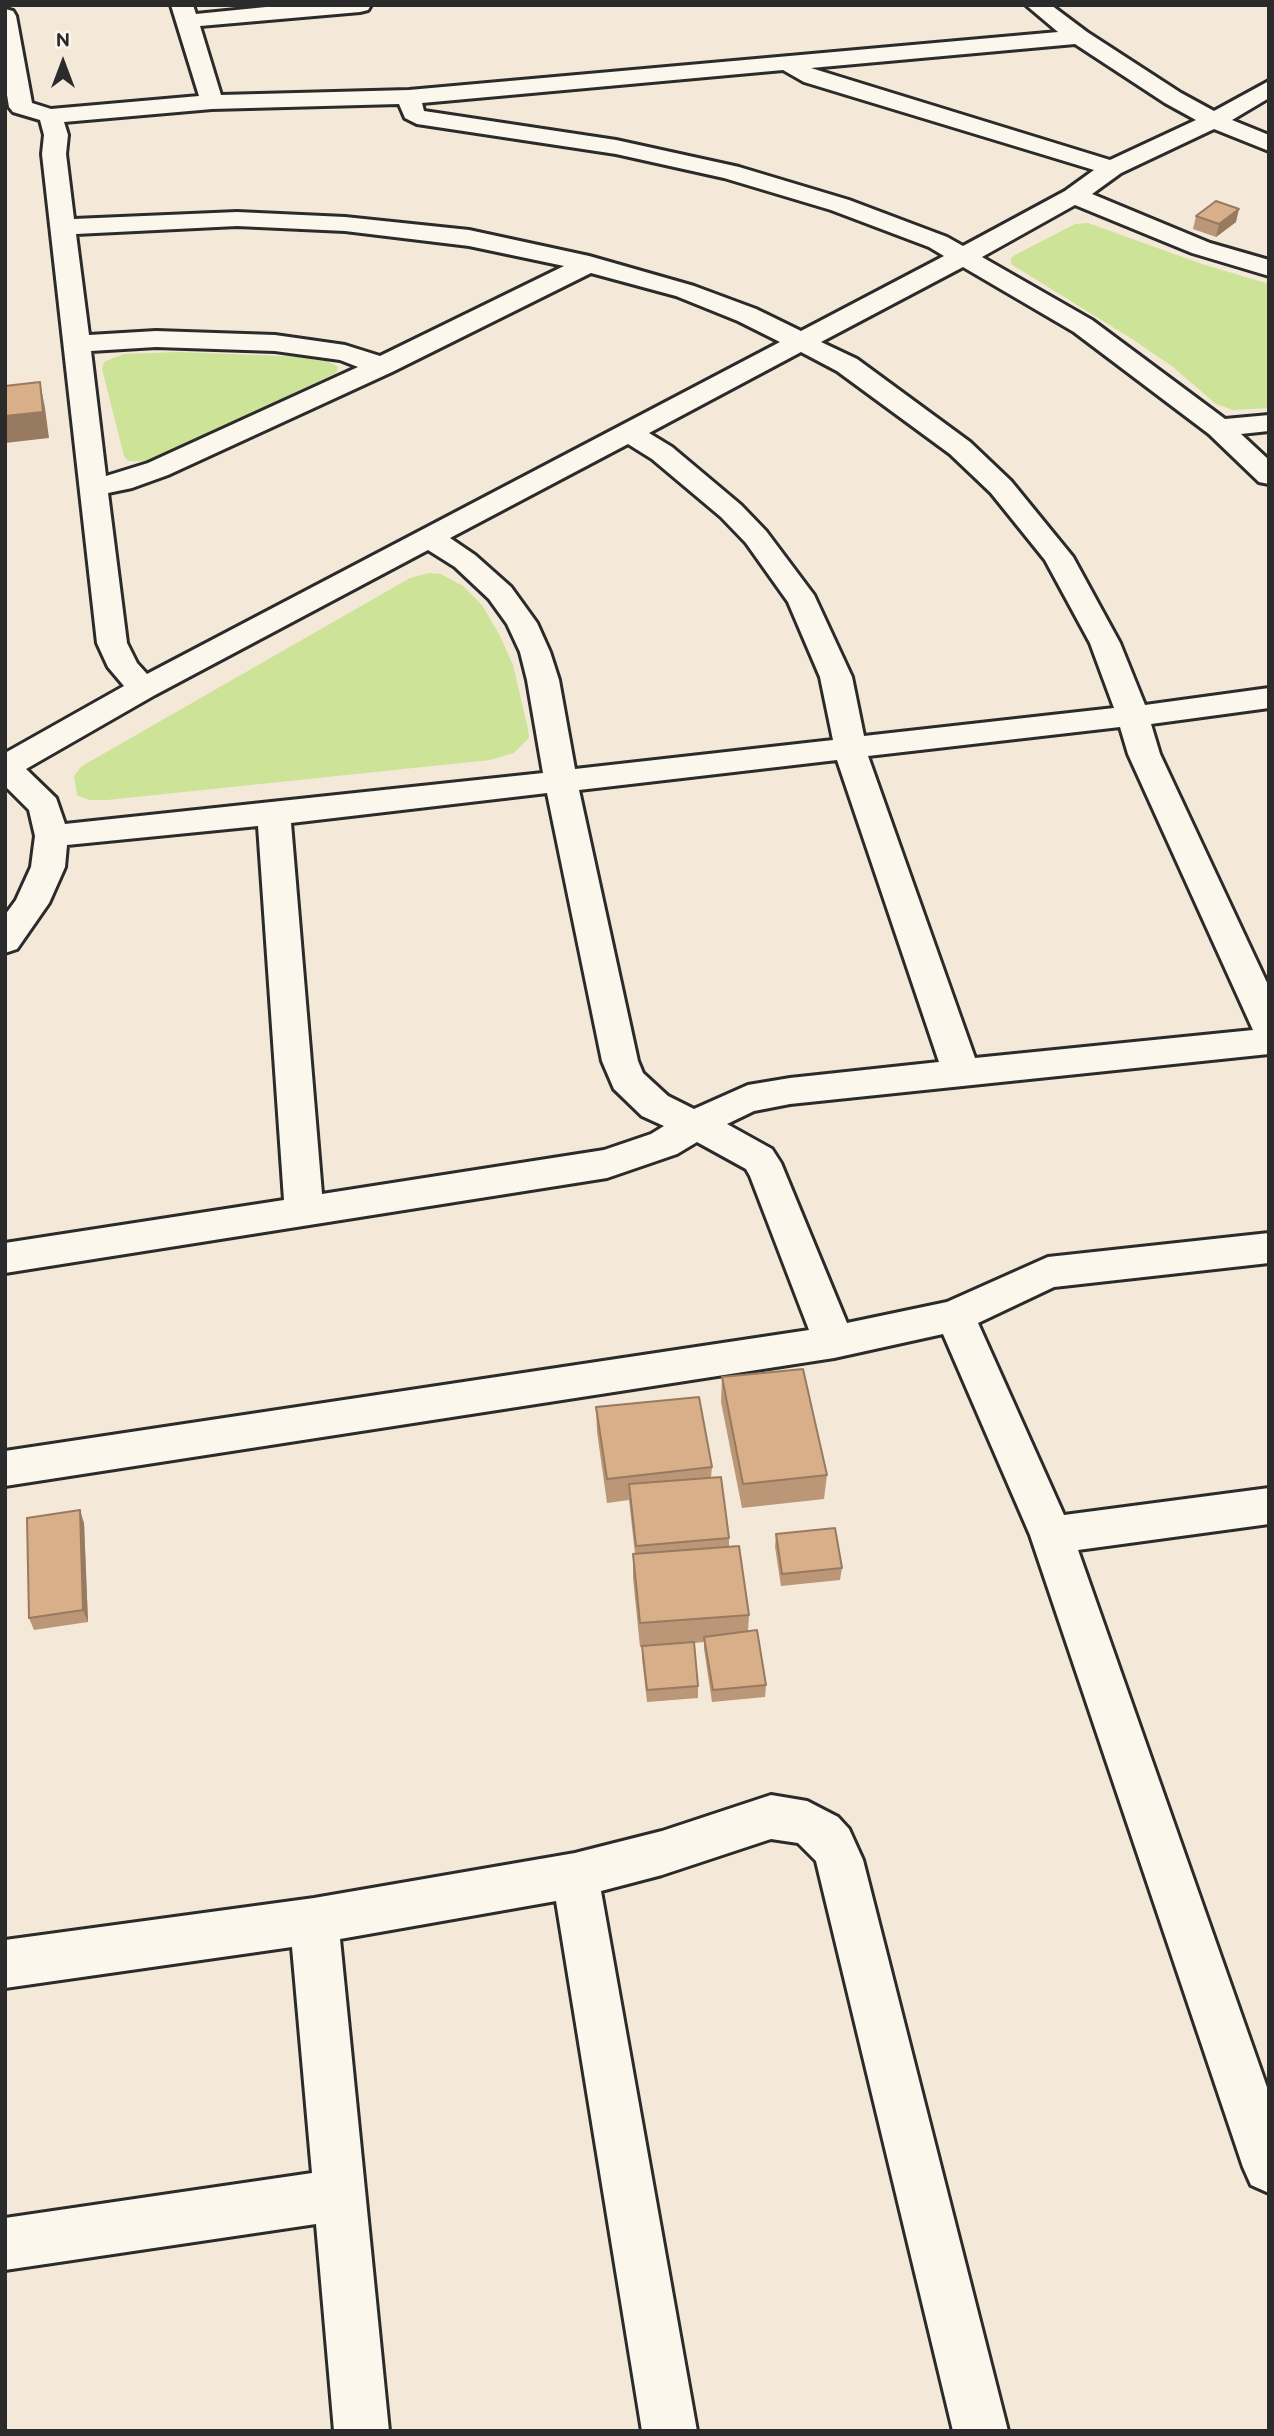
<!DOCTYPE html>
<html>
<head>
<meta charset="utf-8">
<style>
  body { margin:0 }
  #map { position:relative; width:1274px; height:2436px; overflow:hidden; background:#f4e9d8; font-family:"Balsamiq Sans",sans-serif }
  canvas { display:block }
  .frame { position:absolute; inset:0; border:7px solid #2b2b2b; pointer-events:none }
  .north { position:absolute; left:28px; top:28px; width:70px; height:70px; -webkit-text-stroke:5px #fbf7ec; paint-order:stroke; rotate:0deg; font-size:19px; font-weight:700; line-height:28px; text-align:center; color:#2b2b2b }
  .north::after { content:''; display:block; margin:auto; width:24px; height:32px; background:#2b2b2b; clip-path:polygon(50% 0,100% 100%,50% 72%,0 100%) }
</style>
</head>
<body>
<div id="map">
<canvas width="1274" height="2436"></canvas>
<div class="frame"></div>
<div class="north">N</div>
</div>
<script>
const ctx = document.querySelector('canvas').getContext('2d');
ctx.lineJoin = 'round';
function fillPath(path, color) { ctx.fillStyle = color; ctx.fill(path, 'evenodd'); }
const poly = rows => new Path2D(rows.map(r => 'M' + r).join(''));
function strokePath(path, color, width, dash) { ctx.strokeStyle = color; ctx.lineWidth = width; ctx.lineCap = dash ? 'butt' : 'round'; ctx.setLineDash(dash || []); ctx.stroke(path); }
const green = poly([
  [1088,223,1202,264,1269,284,1269,408,1233,410,1216,404,1173,367,1132,339,1011,264,1011,258,1015,255,1075,224],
  [178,352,308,357,326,360,338,367,337,372,332,375,149,461,128,461,124,456,102,369,104,362,123,354],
  [429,573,441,574,463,586,482,605,500,636,513,665,528,729,529,738,514,753,490,760,107,800,89,800,77,795,74,776,82,766,410,578]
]);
const street = poly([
  [171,5,193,5,196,14,286,5,371,5,368,10,360,12,200,26,221,95,409,90,1058,32,1026,5,1051,5,1087,32,1181,93,1214,111,1269,81,1269,98,1232,120,1269,135,1269,151,1214,129,1121,173,1092,194,1210,243,1269,260,1269,276,1192,253,1075,205,982,257,1092,320,1225,419,1269,415,1269,431,1241,434,1269,460,1269,484,1259,482,1209,434,1074,332,963,267,821,342,857,359,970,442,1011,481,1073,557,1120,643,1145,705,1269,688,1269,708,1151,724,1160,754,1269,987,1269,1054,790,1104,754,1111,727,1124,772,1149,781,1163,847,1323,947,1302,1048,1257,1269,1233,1269,1263,1054,1287,978,1323,1064,1515,1269,1488,1269,1524,1078,1550,1269,2093,1269,2193,1251,2185,1243,2167,1030,1535,943,1334,834,1358,5,1486,5,1451,809,1330,750,1176,746,1169,697,1142,677,1154,607,1178,5,1273,5,1243,284,1200,258,826,67,845,65,867,49,903,17,949,5,953,5,915,16,900,31,867,35,836,29,810,5,786,5,753,124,686,108,667,97,643,42,154,44,135,40,120,13,112,9,107,5,83,5,9,13,11,16,16,32,103,51,109,199,96,171,5],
  [1075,44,1165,103,1196,120,1110,160,811,68,1075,44],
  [783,70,804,82,1094,170,1065,191,963,246,947,237,849,200,739,167,616,140,424,111,422,103,783,70],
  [399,104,405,118,417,124,616,154,724,178,831,210,929,247,944,256,801,331,756,309,694,286,589,256,469,230,345,217,237,212,74,219,66,154,68,135,64,122,212,109,399,104],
  [237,226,345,231,469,246,564,266,380,356,345,345,275,335,156,331,89,335,76,234,237,226],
  [591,273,676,296,738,321,780,342,147,674,137,663,127,643,108,493,132,488,168,475,392,372,591,273],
  [156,347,275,351,340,360,358,367,148,463,106,476,91,351,156,347],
  [801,352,837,371,950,454,991,493,1045,560,1090,643,1114,708,864,736,852,677,814,595,766,531,741,505,672,447,649,433,801,352],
  [628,444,652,459,721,517,746,543,788,602,820,677,833,740,575,769,559,680,550,652,537,623,511,587,475,555,450,538,628,444],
  [428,550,455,567,489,599,507,624,520,652,527,680,543,773,65,824,56,798,26,769,155,695,428,550],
  [1120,727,1128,754,1253,1030,975,1058,868,756,1120,727],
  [837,760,939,1062,790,1078,748,1085,694,1109,668,1096,643,1073,638,1061,579,790,837,760],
  [547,793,602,1061,614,1089,642,1116,664,1126,651,1134,604,1150,322,1194,291,823,547,793],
  [771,1795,807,1801,838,1817,849,1829,863,1860,1008,2431,953,2431,816,1861,798,1843,771,1839,662,1875,601,1891,697,2431,642,2431,556,1901,340,1939,389,2431,334,2431,316,2224,5,2270,5,2218,312,2173,292,1947,5,1988,5,1940,314,1898,575,1853,662,1831,771,1795]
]);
const wall = poly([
  [1196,216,1236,222,1216,237,1193,229],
  [722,1377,827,1475,824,1499,742,1508,721,1402],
  [596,1407,712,1467,711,1477,729,1538,729,1547,749,1615,748,1632,766,1685,765,1697,712,1702,704,1649,704,1642,694,1643,698,1686,698,1698,647,1702,642,1658,642,1647,640,1647,633,1578,633,1554,635,1554,629,1500,607,1503,597,1432],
  [84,1523,88,1622,34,1630,29,1618],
  [776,1534,842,1568,840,1580,781,1586,775,1547]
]);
const shadedWall = poly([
  [1239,209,1236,222,1216,237,1219,224],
  [40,382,45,408,49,438,5,443,5,416],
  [80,1510,84,1523,88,1622,83,1610]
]);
const building = poly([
  [1216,201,1239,209,1219,224,1196,216,1216,201],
  [40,382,43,412,5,416,5,386,40,382],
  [803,1369,827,1475,743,1484,722,1377,803,1369],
  [699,1397,712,1467,607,1479,596,1407,699,1397],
  [721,1477,729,1538,636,1546,629,1484,721,1477],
  [80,1510,83,1610,29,1618,27,1518,80,1510],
  [835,1528,842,1568,782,1574,776,1534,835,1528],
  [739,1546,749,1615,640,1623,633,1554,739,1546],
  [757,1630,766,1685,713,1690,704,1637,757,1630],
  [694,1642,698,1686,647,1690,642,1646,694,1642]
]);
fillPath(green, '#cce398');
strokePath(street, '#2b2b2b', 6);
fillPath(street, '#fbf7ec');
fillPath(wall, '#bb9677');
fillPath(shadedWall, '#987a61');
fillPath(building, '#d9af8a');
strokePath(building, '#987a61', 2);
</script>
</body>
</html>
